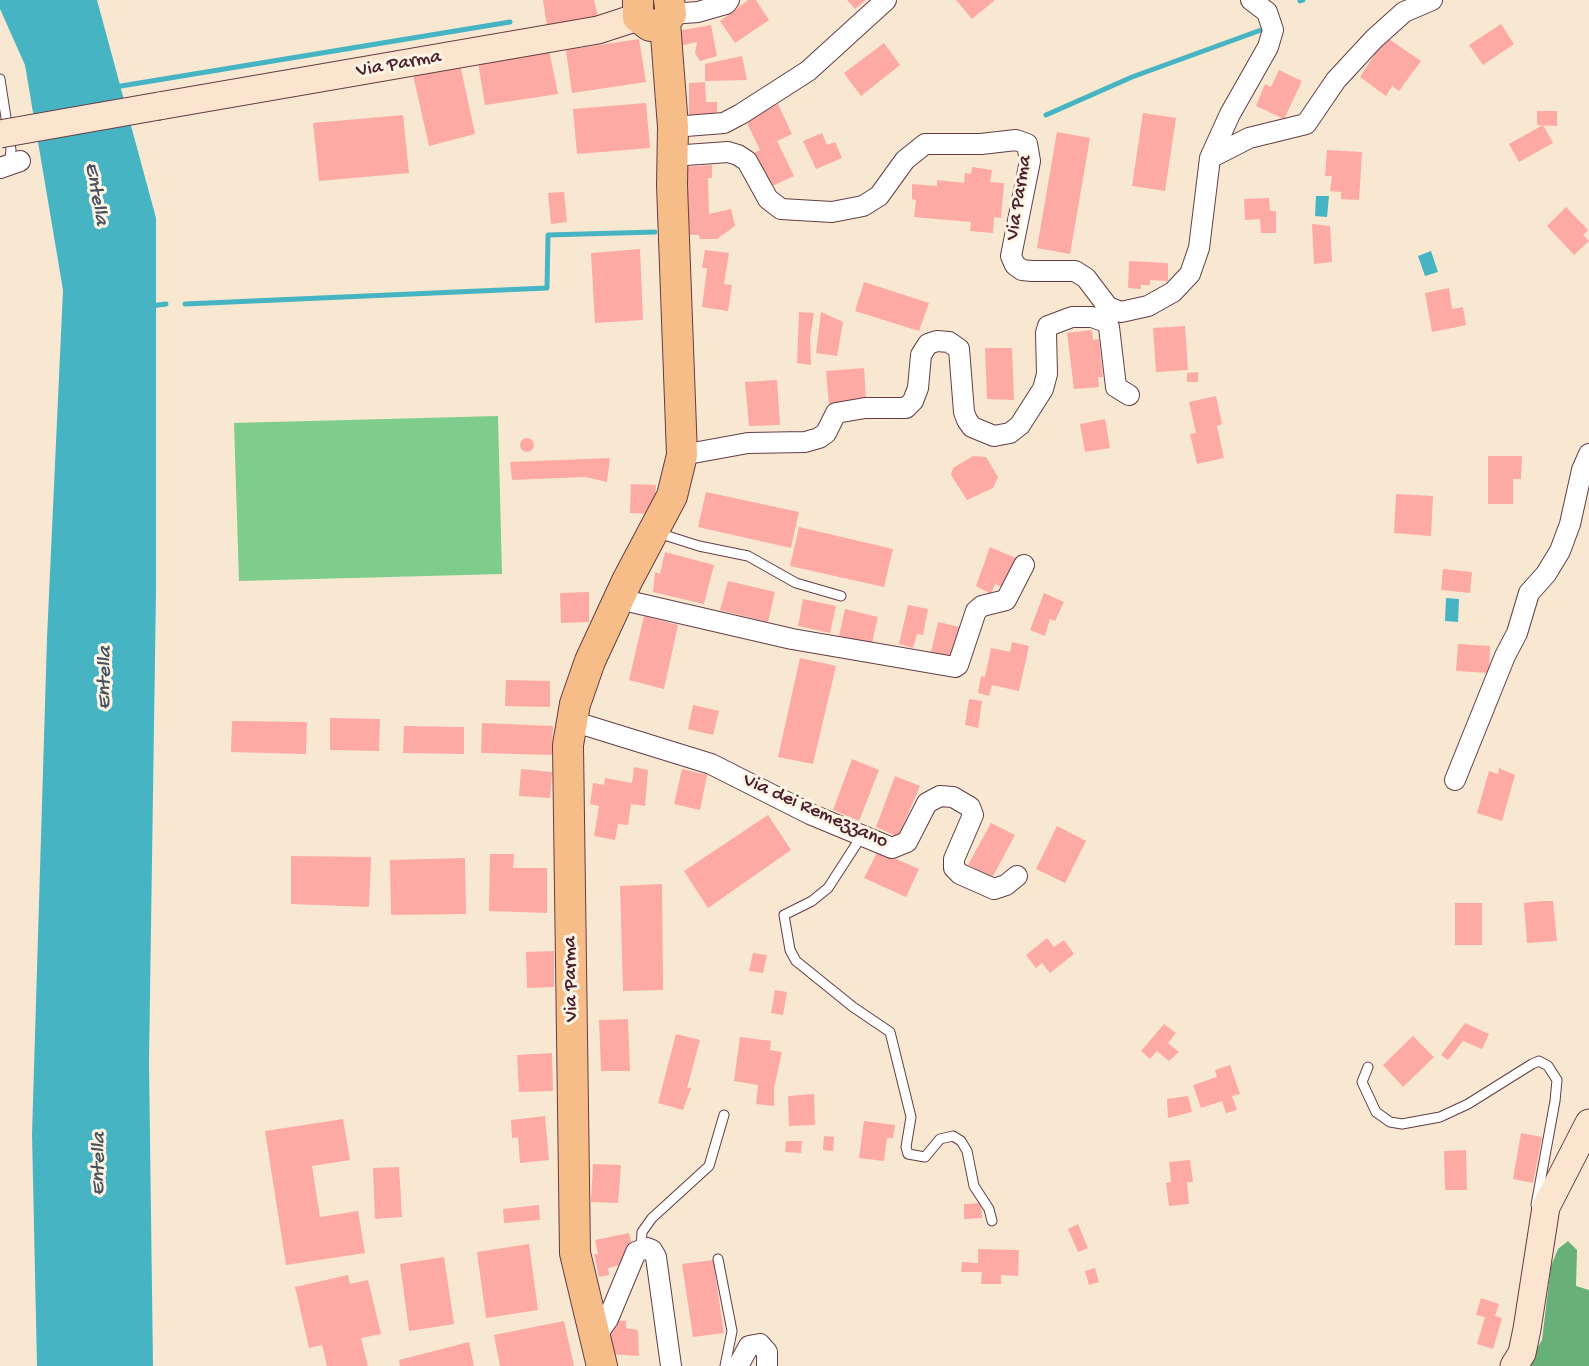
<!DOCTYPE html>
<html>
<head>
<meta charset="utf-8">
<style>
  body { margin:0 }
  canvas { display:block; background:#f8e8d1 }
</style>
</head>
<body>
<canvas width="1589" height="1366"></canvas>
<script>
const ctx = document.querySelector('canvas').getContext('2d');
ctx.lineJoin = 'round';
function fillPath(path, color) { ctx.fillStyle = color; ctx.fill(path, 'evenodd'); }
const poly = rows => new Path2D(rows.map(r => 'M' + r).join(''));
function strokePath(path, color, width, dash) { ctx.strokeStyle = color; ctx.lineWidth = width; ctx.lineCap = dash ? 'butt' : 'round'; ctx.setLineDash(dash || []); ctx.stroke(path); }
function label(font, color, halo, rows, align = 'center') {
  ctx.font = font + ' "Gochi Hand",sans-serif'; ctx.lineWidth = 6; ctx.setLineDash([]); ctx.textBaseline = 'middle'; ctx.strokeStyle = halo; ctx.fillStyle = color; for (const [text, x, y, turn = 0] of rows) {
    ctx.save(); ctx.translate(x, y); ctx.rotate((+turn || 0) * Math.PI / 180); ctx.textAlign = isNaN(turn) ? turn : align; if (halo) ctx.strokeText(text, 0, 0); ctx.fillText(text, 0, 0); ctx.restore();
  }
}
const green = poly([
  [498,416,502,574,239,581,234,423]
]);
const forest = poly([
  [1568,1241,1577,1250,1576,1286,1589,1290,1589,1366,1527,1366,1542,1340,1551,1266,1558,1249]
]);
const water = poly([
  [0,0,97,0,156,218,156,590,149,1062,153,1366,37,1366,32,1134,47,638,63,290,25,65,0,9],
  [1316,196,1329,196,1327,217,1315,216],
  [1431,251,1438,272,1425,276,1418,256],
  [1446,598,1459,599,1458,622,1445,621]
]);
const stream = poly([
  [1300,1,1303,0],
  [115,87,510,22],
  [1046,115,1132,77,1261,30],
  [185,304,547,288,548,235,655,232],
  [150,306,166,304]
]);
const building = poly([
  [543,0,594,0,598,17,547,26],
  [748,0,756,0,769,20,735,43,720,21],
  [847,0,866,0,855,9],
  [956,0,995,0,972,19],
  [1501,24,1514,44,1483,65,1469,45],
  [711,25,717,56,700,61,695,53,697,42,679,46,677,31],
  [1386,37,1421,61,1399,91,1392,86,1386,96,1360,77],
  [639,39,646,82,572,93,566,50],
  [884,43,900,65,861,96,844,73],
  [549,50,558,94,485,105,478,63],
  [742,56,747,80,705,81,705,64],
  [460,64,475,134,429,146,413,75],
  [1279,70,1302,81,1284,119,1256,106,1265,84,1271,87],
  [705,82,706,102,717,102,717,116,689,117,689,83],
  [646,103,650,148,577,154,573,109],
  [778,104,792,134,777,141,794,176,768,188,752,154,760,150,745,119],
  [1537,111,1557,111,1557,126,1537,125],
  [1143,113,1176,118,1165,191,1132,186],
  [403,115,409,173,319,181,313,123],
  [1543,125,1553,143,1519,162,1509,144],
  [1057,132,1090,138,1070,254,1037,248],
  [822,133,827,145,835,142,842,158,816,169,803,141],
  [1327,150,1362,152,1359,200,1341,199,1341,192,1330,191,1332,176,1325,176],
  [712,165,712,178,708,178,709,214,731,209,735,226,717,239,700,239,699,235,686,235,682,167],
  [972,167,992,170,990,182,1004,183,1001,218,994,217,993,233,970,231,971,222,914,217,916,200,912,199,912,184,937,186,937,180,964,183,965,173,971,174],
  [564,192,567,222,551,224,548,193],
  [1269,198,1270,211,1276,211,1276,233,1261,233,1260,219,1245,220,1244,199],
  [1566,207,1588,230,1583,235,1589,241,1574,255,1547,226],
  [1312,224,1330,226,1332,262,1314,264],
  [640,249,643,320,595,323,591,253],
  [705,250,729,253,724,284,732,285,728,311,702,307,707,268,702,268],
  [1129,261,1168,263,1168,281,1150,280,1150,285,1141,285,1141,289,1128,288],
  [864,282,929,303,919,331,855,311],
  [1449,288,1452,309,1463,307,1466,325,1432,332,1425,293],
  [799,312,814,313,810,338,811,365,797,363],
  [821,312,843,322,837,356,816,353],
  [1185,326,1188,370,1156,372,1153,328],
  [1092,330,1093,340,1099,339,1103,377,1098,377,1099,387,1074,389,1067,333],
  [985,348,1012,348,1014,400,987,399],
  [864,368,866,400,829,405,826,371],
  [1198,372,1198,382,1187,382,1187,373],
  [777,380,780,425,749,426,745,382],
  [1216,396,1222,424,1217,426,1224,458,1197,464,1190,434,1196,433,1189,402],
  [1105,419,1110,448,1085,452,1080,424],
  '520 445a7 7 0 1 1 14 0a7 7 0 1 1-14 0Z',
  [973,456,986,457,998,477,993,488,967,500,951,475,953,468],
  [1488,456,1522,456,1521,479,1513,479,1513,504,1488,504],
  [610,458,607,482,585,477,512,480,510,462],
  [631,484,656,485,654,514,630,513],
  [706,492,799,512,791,548,698,527],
  [1396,494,1433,496,1431,536,1394,533],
  [799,527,893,549,884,587,790,566],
  [990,547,1018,559,1007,589,995,584,991,594,976,586],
  [665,552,714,565,704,604,653,592,655,572,660,574],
  [1443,569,1472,572,1470,593,1441,590],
  [728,581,775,592,768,622,720,610],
  [589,592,589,622,561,623,560,593],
  [1044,593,1064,602,1055,621,1050,619,1045,636,1030,630],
  [803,599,836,606,830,633,798,626],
  [908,605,928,609,923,635,917,634,913,648,899,644],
  [845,609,878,617,872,643,839,636],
  [644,616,678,625,664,689,629,680],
  [938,622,960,627,953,658,931,652],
  [1012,642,1029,646,1019,691,992,685,989,696,978,693,981,676,985,677,991,648,1010,652],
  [1458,644,1490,646,1489,673,1456,671],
  [800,658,836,666,813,764,778,757],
  [506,680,550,681,550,707,505,706],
  [969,699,982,701,978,728,965,725],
  [693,705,719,711,713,735,688,729],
  [330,718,380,719,379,751,330,750],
  [232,721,307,722,306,754,231,752],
  [482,723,553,726,552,755,481,753],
  [404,726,464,727,464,754,403,753],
  [852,759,879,770,859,821,833,810],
  [634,767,648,770,645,806,631,804,628,825,618,824,615,840,594,836,599,806,590,804,593,783,604,785,605,778,632,783],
  [1499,768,1515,775,1502,821,1477,813,1489,771,1498,774],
  [521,769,552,772,550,798,519,796],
  [682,769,707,775,700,810,674,804],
  [895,776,920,786,898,837,876,827],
  [768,815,791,850,708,908,684,871],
  [991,823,1015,835,992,878,968,865],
  [1057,826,1086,841,1065,883,1036,869],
  [878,851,919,869,906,897,864,878],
  [490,854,514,854,513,868,547,868,547,913,489,911],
  [291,856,371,857,369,907,291,904],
  [465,858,466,914,391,915,390,860],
  [662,884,663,990,623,991,620,886],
  [1542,901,1553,901,1557,941,1527,943,1524,903],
  [1455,903,1482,903,1482,945,1455,945],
  [1047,938,1054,947,1064,940,1074,954,1050,973,1042,963,1036,968,1026,955],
  [554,951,554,987,527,988,526,952],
  [753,953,767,955,763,973,749,971],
  [775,990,787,992,783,1015,771,1013],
  [628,1019,630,1071,601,1071,599,1020],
  [1465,1023,1489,1034,1482,1049,1463,1041,1448,1060,1441,1055],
  [1164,1024,1176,1033,1168,1043,1179,1052,1169,1061,1157,1051,1150,1059,1141,1051],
  [676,1034,700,1040,687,1088,691,1088,683,1110,658,1103],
  [1413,1036,1434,1057,1403,1087,1383,1065],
  [740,1037,771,1041,770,1050,782,1052,774,1088,774,1106,756,1104,758,1085,734,1081],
  [552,1053,553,1091,519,1092,517,1055],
  [1230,1065,1240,1094,1232,1096,1237,1110,1226,1113,1222,1101,1201,1108,1193,1085,1217,1077,1215,1070],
  [814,1094,815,1125,789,1126,788,1096],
  [1188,1096,1192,1112,1168,1118,1167,1099],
  [545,1116,549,1160,520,1163,518,1137,512,1138,511,1120],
  [343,1119,350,1160,312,1166,320,1217,358,1211,365,1253,286,1265,265,1131],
  [864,1121,895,1125,893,1138,887,1138,884,1161,859,1158],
  [1521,1133,1542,1137,1533,1183,1513,1179],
  [824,1136,834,1137,833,1151,823,1150],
  [786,1141,802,1141,801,1153,785,1152],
  [1466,1150,1467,1190,1445,1190,1444,1151],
  [1190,1160,1193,1182,1187,1182,1189,1204,1169,1206,1166,1183,1171,1182,1169,1162],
  [593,1164,621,1165,618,1203,591,1202],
  [399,1167,402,1217,375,1219,373,1168],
  [981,1203,982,1218,964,1219,964,1204],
  [539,1205,540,1220,504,1223,503,1209],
  [1078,1224,1088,1248,1078,1252,1068,1229],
  [629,1233,631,1242,624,1264,608,1268,609,1275,599,1277,594,1254,598,1254,595,1240],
  [529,1244,538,1310,486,1318,477,1252],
  [978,1249,1019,1250,1018,1276,1001,1275,1001,1284,981,1284,982,1272,961,1272,962,1262,978,1263],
  [444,1257,454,1324,409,1331,400,1264],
  [713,1260,724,1333,693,1337,682,1264],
  [1095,1268,1099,1282,1089,1285,1085,1271],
  [348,1275,350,1284,368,1280,381,1334,361,1338,368,1366,327,1366,322,1345,309,1348,295,1287],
  [1481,1298,1499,1304,1495,1316,1502,1318,1493,1349,1477,1344,1485,1317,1476,1315],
  [612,1320,626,1321,626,1328,638,1330,639,1356,609,1354],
  [564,1321,574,1366,500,1366,494,1335],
  [469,1342,474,1366,400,1366,399,1360]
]);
const lane = poly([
  [0,79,11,150,9,165],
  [658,533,699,546,748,556,796,583,841,596],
  [861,837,828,888,812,901,784,915,790,950,796,961,806,969,853,1007,890,1032,911,1117,906,1147,908,1154,925,1157,940,1139,953,1136,961,1141,967,1151,974,1186,989,1209,992,1221],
  [1368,1067,1362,1082,1376,1112,1390,1122,1402,1124,1440,1117,1468,1104,1532,1064,1539,1061,1548,1066,1557,1080,1555,1101,1536,1205],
  [641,1249,642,1232,652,1218,709,1166,724,1115],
  [718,1259,732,1331,725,1366]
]);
const street = poly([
  [671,14,698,12,726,4,729,0],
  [673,127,724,123,741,114,808,71,886,0],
  [672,156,728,152,738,155,747,161,768,199,781,209,832,212,863,206,879,196,905,160,925,144,981,144,1016,140,1027,144,1030,161,1011,256,1015,265,1022,270,1032,271,1075,271,1086,278,1108,307,1121,312,1148,306,1173,292,1190,274,1199,248,1210,158,1230,114,1268,47,1273,30,1267,12,1251,0],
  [1210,158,1249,138,1306,124,1336,80,1374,39,1404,12,1432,0],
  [0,168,20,161],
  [682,455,748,443,805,442,819,438,826,433,836,413,865,408,906,408,913,401,918,388,921,355,928,344,937,341,949,342,959,349,964,412,967,420,972,427,994,436,1010,433,1020,425,1043,389,1047,374,1046,333,1048,326,1072,317,1092,317,1106,322,1109,327,1116,387,1129,395],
  [619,599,792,639,955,667,958,665,976,611,982,606,1006,600,1024,565],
  [572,721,711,764,810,814,892,848,907,842,927,803,940,796,953,797,970,807,973,815,954,859,954,868,960,874,994,889,1006,885,1017,876],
  [1455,780,1505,656,1517,633,1529,593,1546,574,1560,551,1570,524,1582,470,1589,454],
  [594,1339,608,1319,636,1252,647,1248,652,1250,656,1257,671,1366],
  [738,1366,749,1346,760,1344,767,1352,767,1366]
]);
const secondary = poly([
  [159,106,598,30,638,17],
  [1514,1366,1522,1353,1527,1329,1546,1207,1589,1123]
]);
const primary = poly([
  [638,0,638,17,650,26,665,22,671,14,669,0],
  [602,1366,575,1253,568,745,575,704,590,661,627,581,672,496,682,455,672,185,673,127,665,22]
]);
const secondaryBridge = poly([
  [0,134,159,106]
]);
const streetNames = [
  ["Via Parma",399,65,-10],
  ["Via Parma",1020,198,-81],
  ["Via dei Remezzano",815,812,24],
  ["Via Parma",572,979,-91]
];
const waterNames = [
  ["Entella",95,194,80],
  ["Entella",106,678,-89],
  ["Entella",100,1164,-89]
];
fillPath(green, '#7fcd8c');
fillPath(forest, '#67b078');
fillPath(water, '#47b4c3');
strokePath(stream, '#47b4c3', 5);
fillPath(building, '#fdaaa5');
strokePath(lane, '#643d44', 11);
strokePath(street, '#643d44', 22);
strokePath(secondary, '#643d44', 29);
strokePath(primary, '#643d44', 32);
strokePath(lane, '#fff', 9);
strokePath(street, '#fff', 20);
strokePath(secondary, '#fce5cf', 27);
strokePath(primary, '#f7bd88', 30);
strokePath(secondaryBridge, '#643d44', 29, []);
strokePath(secondaryBridge, '#fce5cf', 27);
label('20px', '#4a1f2b', '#fcf5e5', streetNames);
label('italic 21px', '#495360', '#fcf5e5', waterNames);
</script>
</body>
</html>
